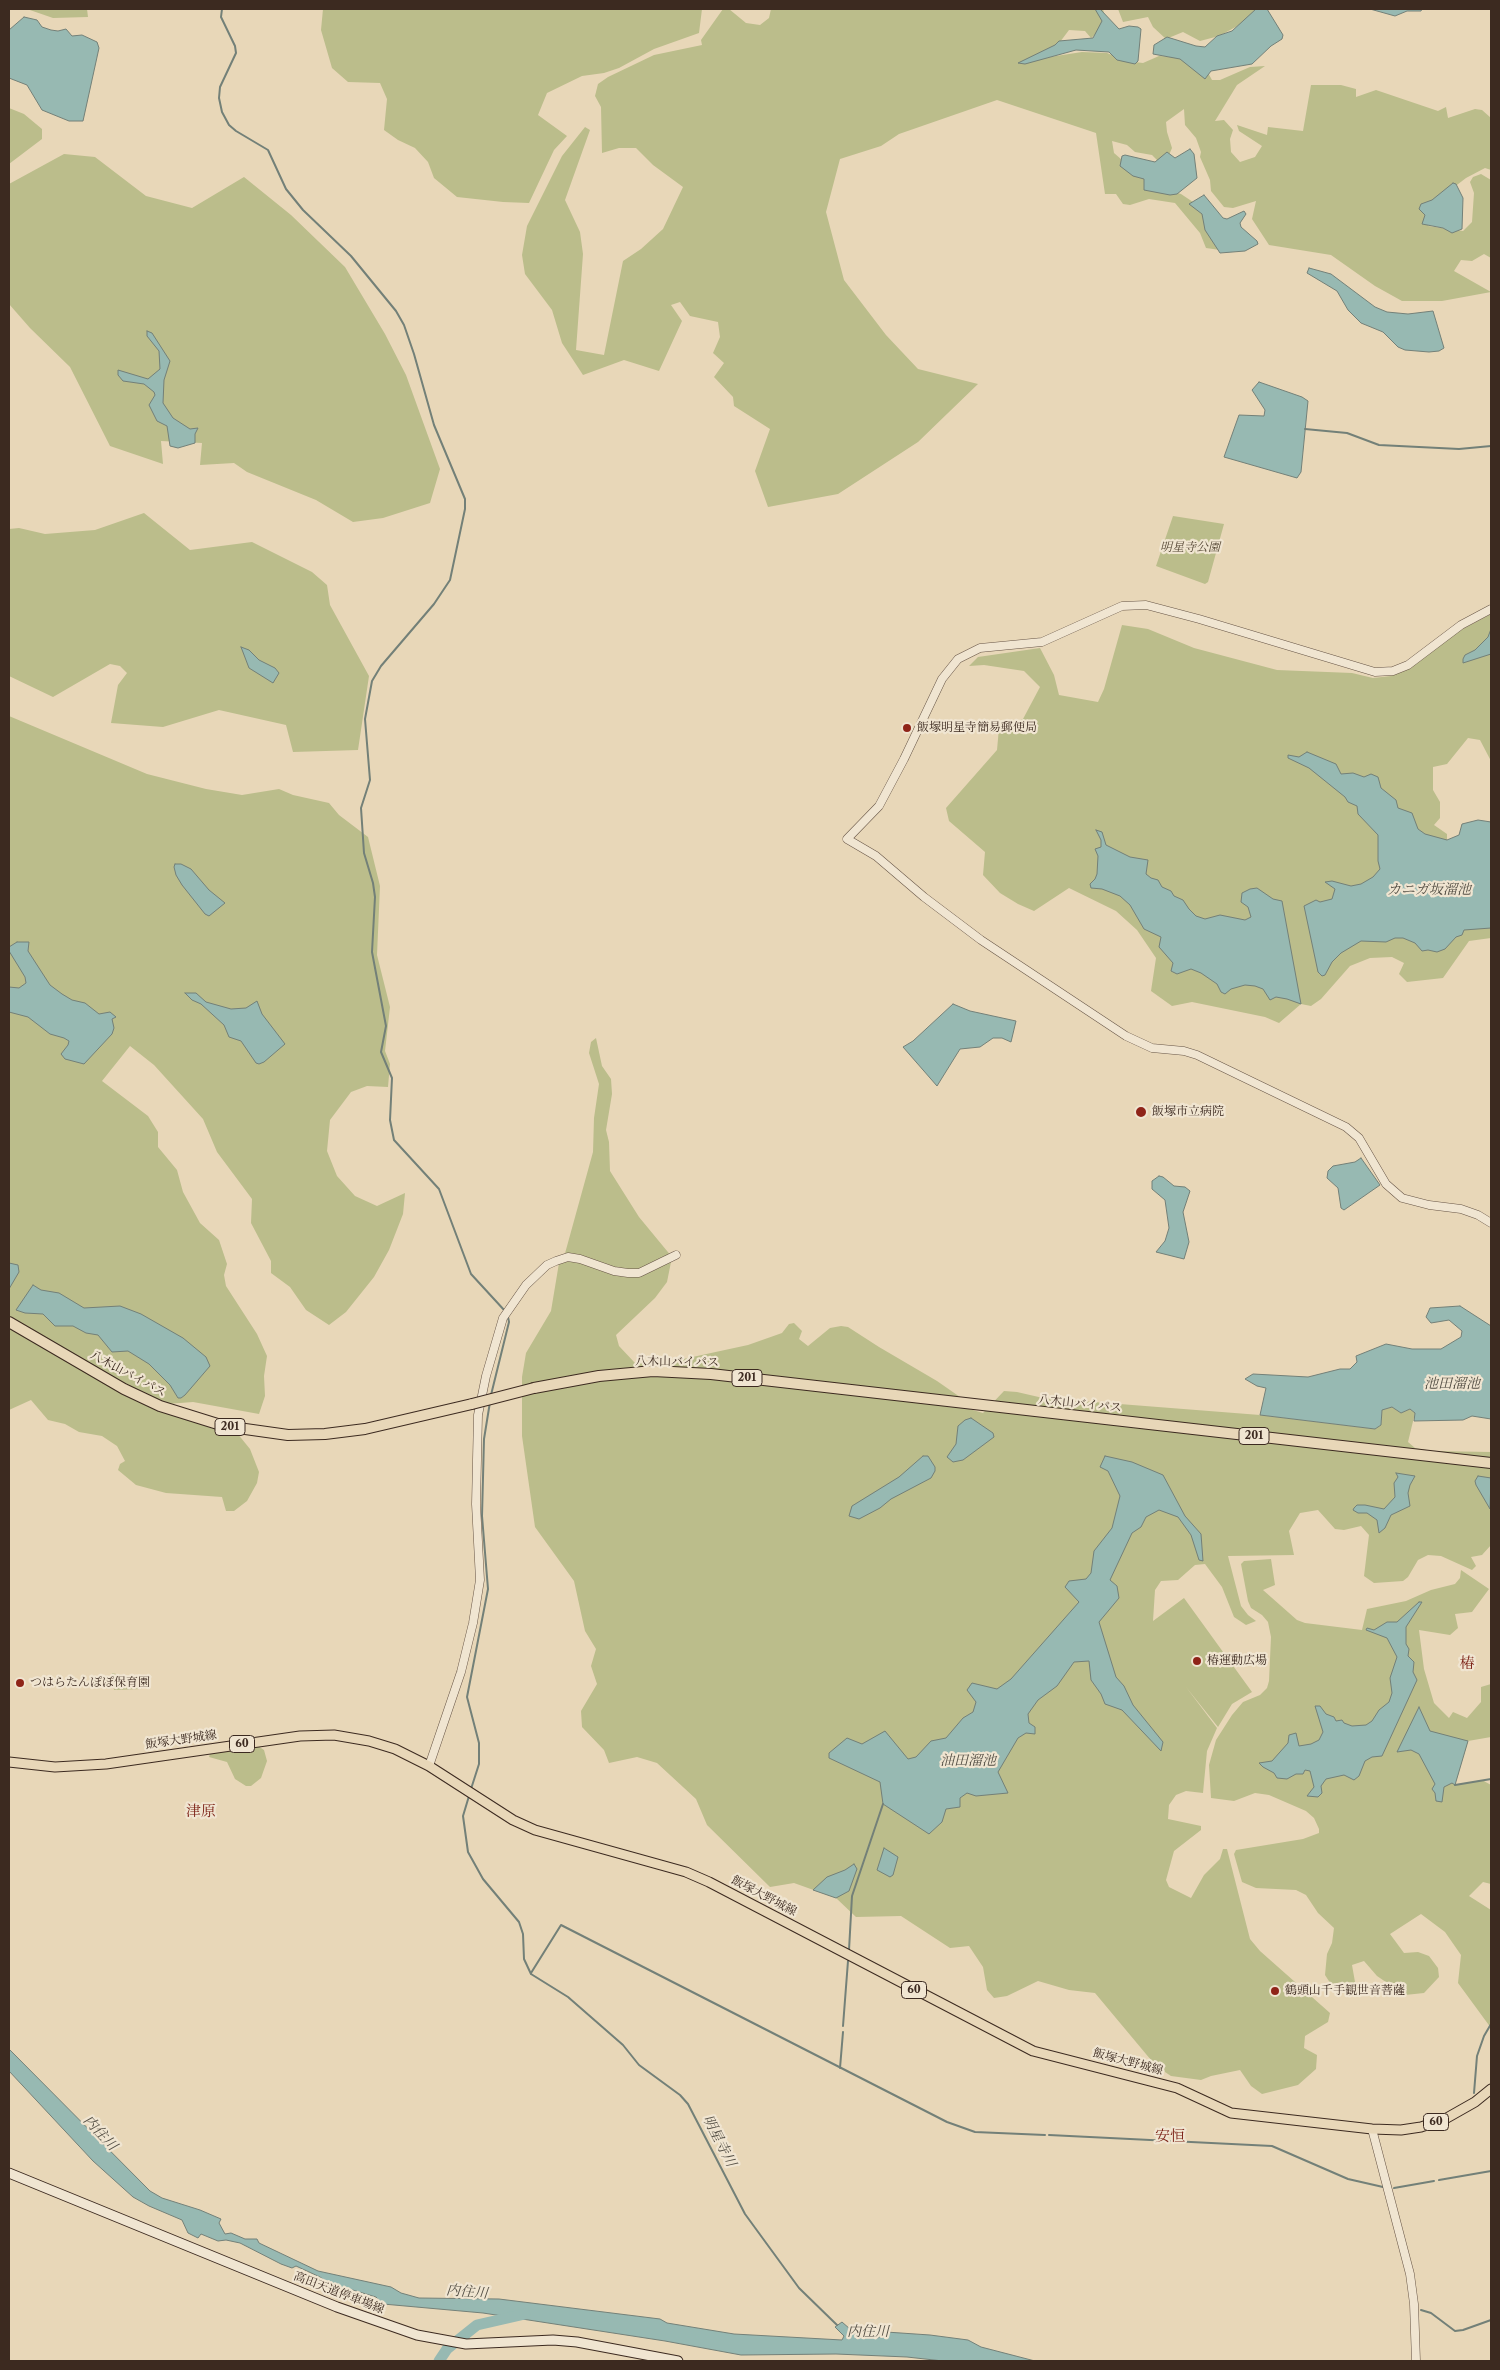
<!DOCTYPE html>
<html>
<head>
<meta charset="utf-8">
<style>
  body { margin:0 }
  #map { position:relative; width:1500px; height:2370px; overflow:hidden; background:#e8d7b8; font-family:"Libre Caslon Text",serif }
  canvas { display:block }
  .frame { position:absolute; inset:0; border:10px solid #3c2a20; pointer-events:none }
</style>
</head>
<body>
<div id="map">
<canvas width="1500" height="2370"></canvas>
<div class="frame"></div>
</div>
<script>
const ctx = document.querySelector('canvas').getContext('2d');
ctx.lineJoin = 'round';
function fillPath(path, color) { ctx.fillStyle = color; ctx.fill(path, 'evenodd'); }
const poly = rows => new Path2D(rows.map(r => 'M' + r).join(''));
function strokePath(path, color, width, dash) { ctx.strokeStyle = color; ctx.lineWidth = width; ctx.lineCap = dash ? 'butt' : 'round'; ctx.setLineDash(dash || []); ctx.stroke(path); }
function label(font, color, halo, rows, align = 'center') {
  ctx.font = font + ' "Libre Caslon Text","Noto Serif JP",serif'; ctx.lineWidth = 4.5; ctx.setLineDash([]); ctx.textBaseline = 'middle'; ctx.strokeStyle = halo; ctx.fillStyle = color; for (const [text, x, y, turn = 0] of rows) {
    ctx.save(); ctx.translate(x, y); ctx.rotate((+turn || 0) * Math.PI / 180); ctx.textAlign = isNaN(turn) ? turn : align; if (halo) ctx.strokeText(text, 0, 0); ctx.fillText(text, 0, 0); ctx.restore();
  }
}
const green = poly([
  [27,9,87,9,88,17,53,18],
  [323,9,702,9,699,33,654,49,619,68,604,73,582,76,547,93,538,115,567,136,554,150,529,203,503,202,457,197,434,178,428,162,415,148,398,140,384,130,387,99,380,83,348,82,332,68,321,30],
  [723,9,729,9,746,23,760,25,769,18,771,9,1103,9,1107,25,1091,38,1085,31,1069,30,1054,50,1030,60,1082,52,1107,53,1127,61,1143,63,1159,56,1182,57,1207,71,1212,80,1220,80,1250,67,1265,66,1237,85,1215,121,1224,120,1233,130,1230,139,1231,152,1240,162,1255,157,1262,146,1239,131,1237,125,1267,135,1268,127,1303,131,1311,85,1341,85,1356,89,1356,97,1376,90,1438,111,1446,107,1448,118,1475,109,1482,110,1491,118,1491,170,1485,168,1466,178,1436,201,1433,216,1428,226,1463,231,1472,222,1474,193,1470,182,1473,177,1481,174,1491,180,1491,258,1484,254,1472,261,1461,260,1454,271,1491,292,1442,301,1402,301,1375,286,1331,255,1269,245,1252,219,1256,201,1233,208,1224,207,1211,191,1210,180,1200,157,1201,152,1196,138,1185,125,1184,109,1166,122,1167,132,1172,148,1166,162,1162,165,1152,155,1135,152,1127,145,1112,141,1114,153,1150,184,1181,194,1208,212,1220,250,1206,248,1200,233,1175,203,1149,199,1130,205,1123,204,1116,194,1105,194,1096,133,997,100,899,134,881,146,840,159,826,212,844,280,886,335,918,369,978,384,918,442,838,494,768,507,755,471,770,429,734,406,733,397,714,377,724,363,713,353,720,337,718,322,690,316,680,302,671,305,682,321,659,371,624,360,583,375,562,343,552,310,525,274,522,255,527,226,562,156,585,127,590,130,565,200,580,232,583,254,576,350,604,355,623,261,641,249,663,229,683,187,653,165,636,148,619,148,602,153,601,107,595,96,598,84,608,77,654,55,702,45,701,40],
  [1118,9,1258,9,1243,23,1219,36,1200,41,1183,32,1166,39,1153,27,1148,17,1123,22],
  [9,108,24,114,42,129,42,139,9,164],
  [64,154,95,157,146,196,192,208,244,177,291,215,345,267,385,334,406,375,440,469,430,503,383,518,353,522,316,500,247,472,234,463,200,465,202,443,161,441,163,464,110,446,70,367,30,328,9,304,9,184],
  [144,513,190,550,252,542,312,572,327,585,330,605,369,676,358,750,293,752,286,725,219,710,163,727,111,723,118,685,127,673,120,666,110,664,53,697,9,676,9,529,19,528,45,534,95,530],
  [1173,516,1224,524,1208,582,1205,584,1156,566],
  [1491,614,1491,761,1480,740,1468,738,1447,764,1433,767,1433,790,1440,802,1440,818,1434,825,1447,834,1447,841,1491,865,1491,938,1469,941,1443,978,1407,982,1399,974,1404,963,1392,957,1370,958,1350,966,1321,999,1311,1006,1301,1004,1279,1023,1265,1017,1192,1002,1172,1006,1151,991,1156,958,1137,930,1116,911,1069,888,1034,911,1018,904,1000,893,983,875,985,852,949,821,946,808,997,750,999,728,1023,719,1040,687,1024,671,984,665,969,666,978,657,1040,648,1054,675,1059,695,1098,702,1104,689,1122,625,1148,629,1194,648,1277,670,1352,673,1373,678,1391,676,1406,670,1459,631],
  [9,716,147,774,206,789,242,795,279,789,293,795,329,803,339,815,368,837,380,886,377,955,390,1007,385,1051,390,1064,388,1087,367,1086,351,1092,330,1120,327,1151,337,1176,355,1196,377,1206,405,1193,403,1214,389,1250,374,1277,346,1312,329,1325,306,1310,290,1287,271,1273,271,1261,251,1223,252,1199,217,1152,203,1119,154,1065,130,1046,102,1081,148,1116,158,1132,158,1147,177,1170,183,1192,200,1223,219,1240,227,1264,224,1275,226,1286,257,1334,267,1356,264,1376,265,1396,259,1414,193,1402,167,1404,118,1381,9,1316],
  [596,1038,602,1066,611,1079,612,1094,606,1130,609,1142,610,1171,639,1217,672,1257,667,1282,655,1298,616,1335,619,1346,635,1363,674,1361,748,1345,782,1333,789,1324,794,1323,802,1331,799,1339,808,1346,830,1328,841,1326,848,1327,879,1347,937,1381,960,1397,966,1408,983,1413,1004,1391,1017,1392,1043,1398,1260,1415,1375,1429,1381,1425,1382,1410,1392,1407,1401,1413,1410,1409,1415,1413,1408,1442,1415,1448,1432,1451,1491,1452,1491,1545,1482,1555,1471,1557,1476,1566,1472,1570,1441,1556,1428,1555,1418,1560,1408,1577,1403,1581,1374,1583,1364,1576,1369,1535,1361,1526,1344,1530,1335,1529,1318,1510,1300,1513,1289,1531,1294,1555,1228,1556,1241,1606,1248,1615,1256,1621,1246,1625,1234,1617,1222,1587,1205,1564,1195,1565,1178,1580,1161,1581,1155,1590,1153,1621,1184,1598,1252,1692,1232,1704,1218,1727,1186,1687,1217,1728,1207,1751,1203,1793,1186,1791,1176,1795,1169,1805,1168,1819,1201,1826,1201,1830,1174,1851,1166,1880,1169,1887,1191,1898,1204,1875,1220,1859,1223,1849,1227,1849,1250,1939,1260,1951,1330,2013,1328,2022,1305,2036,1304,2048,1317,2055,1316,2069,1298,2085,1262,2094,1251,2086,1240,2070,1211,2076,1201,2080,1171,2076,1156,2066,1095,1993,1069,1990,1038,1981,1007,1996,994,1998,987,1990,983,1967,969,1946,950,1948,901,1916,856,1917,836,1898,794,1883,770,1887,707,1825,696,1799,657,1763,637,1757,609,1763,604,1750,582,1727,581,1711,597,1684,591,1666,596,1649,585,1631,574,1581,535,1527,522,1436,522,1377,526,1353,551,1311,559,1263,564,1257,593,1152,594,1118,599,1084,589,1053,591,1042],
  [9,1326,137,1400,211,1428,237,1433,250,1449,259,1472,257,1483,247,1501,234,1511,226,1511,222,1497,166,1493,136,1485,118,1470,120,1464,125,1461,117,1446,102,1436,79,1432,65,1424,48,1420,31,1400,9,1410],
  [1271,1559,1275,1585,1263,1590,1297,1620,1305,1623,1362,1630,1367,1609,1406,1601,1431,1590,1455,1584,1460,1578,1461,1570,1489,1589,1472,1612,1455,1614,1458,1628,1450,1635,1419,1630,1424,1669,1434,1703,1449,1718,1453,1712,1467,1718,1481,1702,1481,1687,1491,1684,1491,1737,1468,1741,1455,1785,1482,1780,1491,1785,1491,1884,1483,1882,1469,1896,1491,1910,1491,2028,1458,1983,1461,1955,1445,1932,1421,1914,1390,1934,1404,1953,1418,1952,1429,1956,1438,1968,1439,1977,1424,1993,1405,1995,1377,1976,1364,1961,1352,1965,1355,1982,1336,1992,1325,1975,1327,1954,1332,1943,1334,1928,1318,1913,1306,1895,1296,1890,1256,1888,1242,1882,1234,1854,1236,1850,1303,1839,1319,1833,1319,1829,1314,1818,1306,1811,1269,1795,1255,1793,1234,1801,1211,1798,1209,1765,1216,1740,1232,1715,1243,1702,1260,1695,1267,1688,1269,1681,1271,1637,1268,1622,1262,1615,1251,1608,1248,1601,1241,1564,1244,1561],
  [112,1673,138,1679,136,1685,142,1689,114,1690],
  [258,1746,264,1750,267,1761,261,1778,251,1786,246,1786,235,1779,227,1762,209,1757,210,1754]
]);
const water = poly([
  [1095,9,1100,9,1119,29,1129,26,1138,27,1141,29,1138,61,1135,64,1117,60,1109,52,1076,50,1025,64,1018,63,1055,45,1059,41,1093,38,1102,21,1095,9],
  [1256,9,1267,9,1283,35,1282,39,1271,46,1252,64,1211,71,1205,79,1180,59,1153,54,1154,45,1167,37,1196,46,1205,47,1217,36,1232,31,1256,9],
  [1370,9,1422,9,1421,11,1407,11,1395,16,1370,9],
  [24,17,37,20,42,27,51,30,58,31,66,29,72,36,82,35,97,42,99,48,83,121,69,121,42,110,27,85,9,78,9,30,24,17],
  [1190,149,1194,154,1197,178,1177,194,1170,195,1144,190,1144,179,1133,176,1120,166,1122,156,1125,155,1155,162,1167,152,1175,158,1190,149],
  [1453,183,1456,184,1463,198,1462,229,1452,233,1443,228,1422,224,1425,215,1419,209,1421,204,1432,200,1453,183],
  [1204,195,1223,218,1227,219,1244,211,1246,214,1240,223,1241,227,1257,241,1258,244,1245,251,1220,253,1205,230,1202,214,1189,204,1204,195],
  [1309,268,1331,274,1375,307,1387,312,1408,314,1433,311,1444,348,1439,351,1429,352,1405,350,1398,347,1383,332,1361,323,1348,310,1337,291,1307,273,1309,268],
  [147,331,152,333,170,361,164,380,163,403,173,418,190,429,198,428,195,434,195,443,178,448,170,446,167,426,157,421,149,405,155,395,154,392,144,384,123,381,118,375,118,370,148,379,160,369,159,351,147,336,147,331],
  [1259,382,1302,397,1308,401,1301,472,1297,478,1224,457,1239,415,1264,416,1265,410,1252,390,1259,382],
  [1491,629,1491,654,1463,663,1463,659,1465,655,1475,650,1488,637,1491,629],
  [241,647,249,650,259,660,275,668,279,673,273,683,249,668,241,647],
  [1307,752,1336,764,1341,774,1353,773,1364,777,1371,774,1378,777,1381,788,1396,800,1398,808,1412,813,1418,829,1425,834,1447,840,1459,835,1462,824,1478,820,1491,822,1491,928,1464,930,1462,935,1456,937,1445,949,1437,952,1428,950,1422,951,1415,943,1403,938,1395,938,1386,942,1361,941,1341,953,1332,962,1325,975,1322,976,1318,972,1304,906,1316,900,1320,902,1332,899,1335,889,1325,882,1332,881,1351,886,1361,884,1373,877,1380,869,1378,861,1378,835,1358,814,1357,806,1348,802,1345,797,1309,768,1288,758,1288,755,1299,757,1307,752],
  [1096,830,1102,832,1106,845,1130,857,1148,860,1146,874,1151,878,1158,880,1162,887,1171,891,1174,896,1183,900,1189,909,1196,916,1205,919,1220,915,1245,920,1251,917,1248,907,1241,902,1242,893,1250,889,1257,888,1273,899,1282,901,1301,1004,1287,999,1276,997,1270,1000,1263,989,1255,986,1245,985,1231,989,1225,994,1221,992,1217,984,1201,973,1191,969,1177,974,1171,971,1173,963,1159,947,1161,937,1144,929,1130,905,1120,896,1102,889,1091,888,1090,884,1095,879,1097,874,1098,856,1095,849,1101,847,1101,840,1096,830],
  [175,864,181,864,191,869,209,890,225,903,209,916,205,914,182,885,176,875,174,867,175,864],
  [17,942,29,942,28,951,50,985,62,994,72,1000,85,1003,99,1014,110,1012,116,1017,112,1019,114,1028,112,1034,84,1064,65,1059,61,1054,68,1045,69,1041,64,1038,50,1034,28,1017,9,1012,9,987,19,988,26,983,25,977,9,951,9,947,17,942],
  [185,993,196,993,206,1002,231,1009,246,1008,257,1001,262,1014,285,1044,264,1062,259,1064,256,1063,241,1041,229,1037,224,1025,201,1004,192,1000,185,993],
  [953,1004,970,1011,1016,1021,1011,1042,1002,1038,993,1038,980,1047,960,1049,937,1086,903,1047,913,1041,953,1004],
  [1361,1158,1380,1185,1344,1210,1341,1208,1338,1188,1327,1178,1328,1171,1333,1166,1355,1162,1361,1158],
  [1159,1176,1163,1177,1174,1186,1185,1187,1190,1191,1183,1212,1189,1242,1184,1259,1156,1252,1165,1241,1169,1228,1165,1200,1152,1189,1152,1181,1159,1176],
  [9,1263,18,1265,19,1272,9,1289,9,1263],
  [33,1285,41,1290,59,1293,84,1308,120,1306,141,1314,183,1338,206,1357,210,1366,185,1395,181,1398,178,1398,170,1385,149,1364,128,1351,112,1352,98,1335,86,1333,73,1326,55,1326,43,1314,25,1313,16,1310,33,1285],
  [1460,1306,1491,1326,1491,1419,1472,1416,1463,1420,1414,1421,1415,1413,1410,1409,1401,1413,1392,1407,1382,1410,1381,1425,1375,1429,1260,1415,1266,1388,1257,1386,1245,1379,1253,1374,1308,1377,1340,1369,1350,1369,1357,1362,1356,1356,1386,1344,1412,1349,1441,1349,1461,1337,1462,1331,1449,1320,1431,1323,1426,1317,1430,1308,1460,1306],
  [971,1418,993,1433,994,1437,963,1460,953,1462,947,1457,956,1444,958,1426,965,1420,971,1418],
  [923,1456,928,1456,935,1467,935,1471,931,1478,891,1499,880,1508,859,1519,849,1516,852,1506,899,1477,923,1456],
  [1105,1456,1132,1462,1163,1475,1185,1516,1201,1534,1203,1561,1199,1560,1191,1535,1178,1517,1159,1510,1146,1517,1141,1527,1132,1533,1110,1580,1117,1586,1119,1598,1099,1622,1116,1677,1124,1686,1133,1705,1163,1742,1161,1751,1122,1710,1105,1704,1101,1694,1091,1680,1089,1661,1074,1662,1057,1686,1038,1700,1028,1714,1029,1723,1035,1727,1035,1734,1026,1733,1018,1738,998,1772,1008,1793,976,1796,967,1793,960,1798,960,1807,946,1809,942,1822,929,1834,883,1804,880,1782,829,1758,829,1753,847,1738,862,1744,885,1731,908,1759,916,1757,931,1741,946,1738,963,1718,973,1712,976,1702,967,1690,972,1683,997,1689,1011,1679,1079,1602,1065,1587,1069,1581,1086,1579,1091,1573,1094,1551,1112,1528,1120,1496,1108,1471,1100,1467,1105,1456],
  [1396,1473,1415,1476,1410,1485,1408,1493,1410,1506,1391,1515,1385,1528,1379,1533,1377,1520,1367,1513,1358,1513,1353,1510,1354,1508,1357,1505,1365,1505,1384,1509,1395,1497,1394,1483,1398,1477,1396,1473],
  [1478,1476,1491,1478,1490,1509,1476,1485,1475,1481,1478,1476],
  [1419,1602,1422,1602,1406,1627,1406,1644,1409,1649,1408,1656,1414,1662,1413,1672,1417,1680,1382,1756,1372,1757,1365,1761,1359,1776,1354,1780,1344,1775,1326,1779,1321,1786,1322,1793,1318,1797,1307,1796,1314,1787,1310,1771,1305,1770,1303,1774,1296,1774,1287,1779,1277,1778,1274,1773,1263,1767,1259,1763,1272,1761,1288,1743,1289,1735,1296,1733,1299,1746,1311,1744,1319,1740,1323,1732,1315,1706,1320,1706,1326,1714,1334,1717,1336,1721,1342,1720,1344,1723,1352,1726,1366,1725,1372,1721,1379,1710,1389,1702,1392,1693,1390,1678,1397,1657,1387,1638,1366,1630,1367,1628,1374,1630,1387,1622,1397,1622,1419,1602],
  [1419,1707,1430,1731,1468,1741,1455,1785,1452,1783,1444,1787,1442,1802,1436,1801,1435,1793,1432,1789,1435,1784,1419,1754,1411,1750,1397,1752,1419,1707],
  [884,1848,898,1857,893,1875,890,1877,877,1870,884,1848],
  [854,1864,857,1869,849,1891,836,1898,813,1890,827,1877,845,1870,854,1864],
  [9,2049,150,2191,162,2198,200,2210,221,2219,219,2223,225,2234,231,2233,245,2239,257,2239,259,2243,318,2271,391,2287,401,2293,419,2298,499,2299,660,2319,667,2323,734,2334,842,2340,844,2336,835,2327,842,2322,858,2336,878,2338,886,2332,930,2335,968,2340,981,2347,1035,2361,943,2361,907,2357,836,2354,741,2355,665,2341,483,2313,383,2304,376,2297,356,2291,349,2289,339,2291,320,2277,296,2266,292,2268,281,2264,240,2243,226,2240,218,2241,201,2234,198,2238,188,2233,182,2220,149,2206,133,2197,93,2161,9,2071,9,2049]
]);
const stream = poly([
  [222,9,221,17,235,46,236,53,220,87,219,98,222,112,229,125,236,131,268,150,286,189,303,210,351,256,396,311,404,325,414,354,434,425,465,499,465,509,450,580,434,604,381,666,372,681,365,719,370,780,361,808,364,853,373,883,375,897,372,952,386,1026,381,1052,392,1078,390,1120,394,1140,439,1189,471,1274,505,1311],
  [1305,429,1347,433,1379,445,1459,449,1491,446],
  [491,1395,509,1322,508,1317],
  [1455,1785,1491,1779],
  [471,1789,479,1764,479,1743,467,1697,488,1589,482,1516,484,1439,490,1402],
  [469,1796,463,1816,468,1852,483,1879,519,1922,523,1934,524,1959,531,1974],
  [849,1950,852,1896,883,1804],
  [531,1973,561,1925,947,2122,975,2132,1045,2135],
  [531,1974,568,1997,623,2045,639,2065,680,2095,688,2104,745,2214,799,2288,837,2325],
  [843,2026,848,1961],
  [840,2068,843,2032],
  [1474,2093,1477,2056,1484,2036,1491,2024],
  [1049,2135,1272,2146,1348,2179,1383,2187],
  [1439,2180,1491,2171],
  [1394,2188,1434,2181],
  [1421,2310,1431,2313,1455,2331,1463,2330,1491,2320]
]);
const river = poly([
  [439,2361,447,2349,477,2325,525,2314]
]);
const tertiary = poly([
  [1491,609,1461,625,1408,665,1393,671,1375,672,1199,619,1146,605,1122,606,1042,642,980,648,958,659,942,679,904,759,879,806,847,839,876,856,924,897,981,940,1126,1036,1152,1048,1184,1051,1197,1055,1346,1127,1359,1138,1386,1184,1402,1198,1429,1205,1461,1209,1478,1215,1491,1223],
  [429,1766,461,1672,473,1623,480,1580,476,1504,478,1415,486,1376,503,1318,526,1285,547,1265,556,1261,568,1257,580,1259,614,1271,628,1273,639,1273,676,1255],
  [1372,2129,1410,2274,1414,2304,1416,2361]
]);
const secondary = poly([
  [9,2173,337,2307,417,2335,466,2344,553,2340,577,2342,678,2361]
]);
const primary = poly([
  [9,1762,55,1767,106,1764,300,1736,334,1735,369,1741,395,1749,429,1766,513,1820,535,1830,686,1872,709,1882,1033,2051,1177,2088,1231,2113,1372,2129,1401,2130,1421,2127,1445,2119,1475,2102,1491,2089]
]);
const trunk = poly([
  [9,1322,124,1389,160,1406,224,1426,288,1435,325,1434,365,1429,472,1404],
  [534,1388,599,1376,653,1371,711,1374,1491,1463]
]);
const trunkBridge = poly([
  [472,1404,534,1388]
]);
const markers = [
  [907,728,5,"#8f2418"],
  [1141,1112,6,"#8f2418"],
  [1197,1661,5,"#8f2418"],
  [20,1683,5,"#8f2418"],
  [1275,1991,5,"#8f2418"]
];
const shields = [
  [747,1378,30],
  [230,1427,30],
  [1254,1436,30],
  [242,1744,25],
  [914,1990,25],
  [1436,2122,25]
];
const shieldNames = [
  ["201",747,1378],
  ["201",230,1427],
  ["201",1254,1436],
  ["60",242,1744],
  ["60",914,1990],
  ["60",1436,2122]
];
const parkNames = [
  ["明星寺公園",1190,548]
];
const poiNames = [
  ["飯塚明星寺簡易郵便局",917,728],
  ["飯塚市立病院",1152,1112],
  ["椿運動広場",1207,1661],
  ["つはらたんぽぽ保育園",30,1683],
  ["鶴頭山千手観世音菩薩",1285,1991]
];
const streetNames = [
  ["八木山バイパス",677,1362,1],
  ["八木山バイパス",128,1374,28],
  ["八木山バイパス",1080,1404,6],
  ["飯塚大野城線",181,1740,-8],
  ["飯塚大野城線",764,1896,28],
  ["飯塚大野城線",1128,2062,15],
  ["高田天道停車場線",339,2293,21]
];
const waterNames = [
  ["カニガ坂溜池",1429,890],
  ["池田溜池",1452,1384],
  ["油田溜池",968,1761],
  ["内住川",100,2133,47],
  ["明星寺川",719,2141,63],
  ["内住川",467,2292,5],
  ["内住川",868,2332]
];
const quarterNames = [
  ["椿",1467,1664],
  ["津原",201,1812],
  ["安恒",1170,2137]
];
fillPath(green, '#bbbd8b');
fillPath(water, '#97b9b2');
strokePath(water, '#738078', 1);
strokePath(stream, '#738078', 2);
strokePath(river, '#97b9b2', 11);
strokePath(tertiary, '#675546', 9);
strokePath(secondary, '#3c2a20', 11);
strokePath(primary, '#3c2a20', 11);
strokePath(trunk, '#3c2a20', 12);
strokePath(tertiary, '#f0e5d1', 8);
strokePath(secondary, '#f0e5d1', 9);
strokePath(primary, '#e8d7b8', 9);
strokePath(trunk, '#e8d7b8', 10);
strokePath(trunkBridge, '#3c2a20', 12, []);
strokePath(trunkBridge, '#e8d7b8', 10);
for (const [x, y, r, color] of markers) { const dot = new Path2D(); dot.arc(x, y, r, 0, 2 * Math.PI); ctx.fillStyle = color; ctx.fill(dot); strokePath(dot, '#f0e5d1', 2); }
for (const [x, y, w] of shields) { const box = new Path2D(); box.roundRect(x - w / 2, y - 8.5, w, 17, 4); ctx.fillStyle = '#f0e5d1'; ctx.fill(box); strokePath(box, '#3c2a20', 1); }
label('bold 11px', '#3c2a20', null, shieldNames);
label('italic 12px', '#554735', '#f0e5d1', parkNames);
label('12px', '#3c2a20', '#f0e5d1', poiNames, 'left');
label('12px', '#3c2a20', '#f0e5d1', streetNames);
label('italic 14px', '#534e44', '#f0e5d1', waterNames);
label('15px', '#7a1f14', '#f0e5d1', quarterNames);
</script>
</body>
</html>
